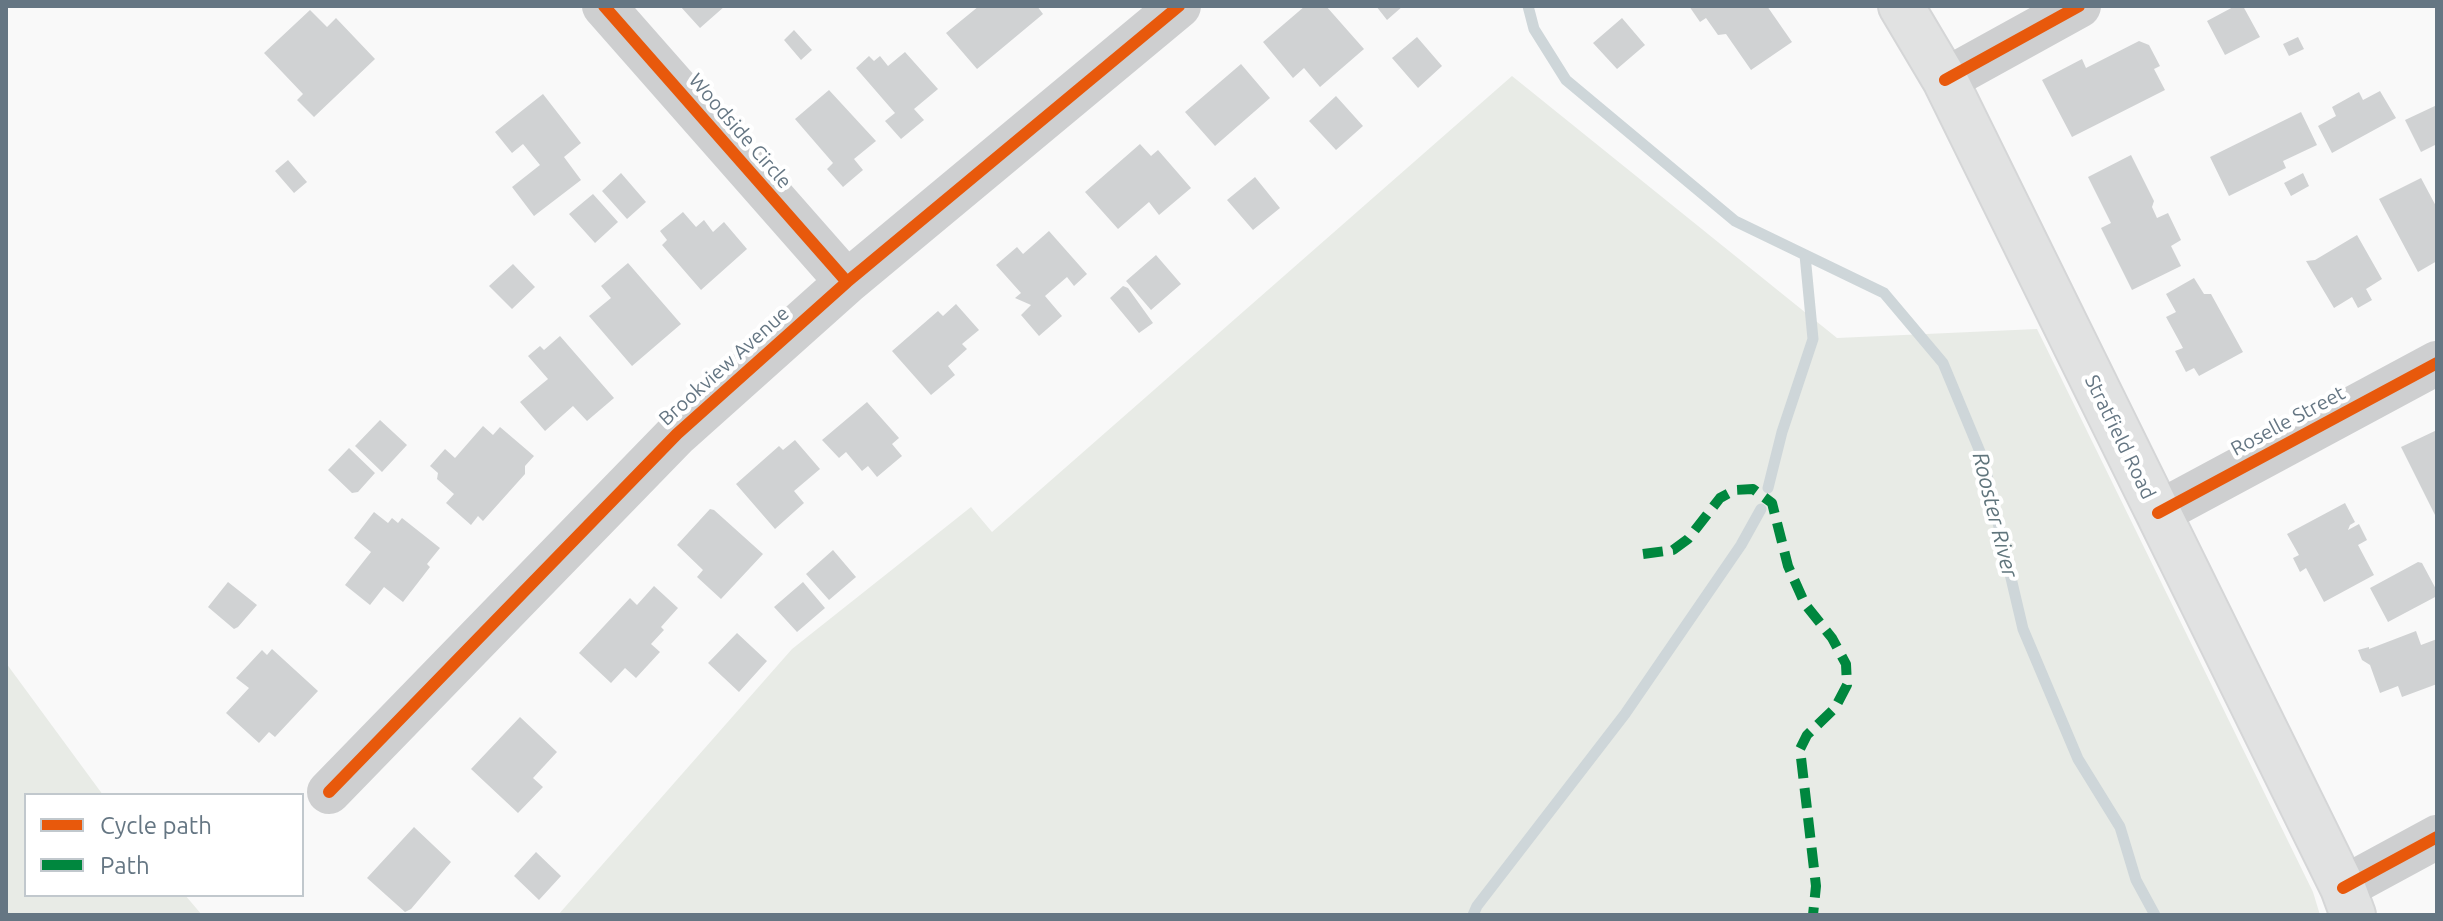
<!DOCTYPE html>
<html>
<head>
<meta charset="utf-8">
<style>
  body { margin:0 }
  #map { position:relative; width:2443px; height:921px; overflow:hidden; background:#f9f9f9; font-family:Ubuntu,sans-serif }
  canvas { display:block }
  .frame { position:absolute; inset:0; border:8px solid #657683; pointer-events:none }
  .legend { position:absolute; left:24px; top:793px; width:280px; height:104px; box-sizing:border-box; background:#fff; border:2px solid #c1c8cd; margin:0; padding:10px 14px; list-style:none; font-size:24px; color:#657683 }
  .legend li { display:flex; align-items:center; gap:16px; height:40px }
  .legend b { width:40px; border:2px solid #c1c8cd }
</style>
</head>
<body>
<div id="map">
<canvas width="2443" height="921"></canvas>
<div class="frame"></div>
<ul class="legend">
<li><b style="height:10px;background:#e8590c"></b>Cycle path</li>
<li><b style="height:10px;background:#00873e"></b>Path</li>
</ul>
</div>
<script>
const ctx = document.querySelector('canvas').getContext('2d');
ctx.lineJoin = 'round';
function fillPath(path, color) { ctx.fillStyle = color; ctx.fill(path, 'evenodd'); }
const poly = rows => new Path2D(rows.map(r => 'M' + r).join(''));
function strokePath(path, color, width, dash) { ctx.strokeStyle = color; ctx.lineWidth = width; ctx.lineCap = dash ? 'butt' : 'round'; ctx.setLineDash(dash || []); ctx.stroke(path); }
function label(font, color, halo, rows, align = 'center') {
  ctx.font = font + ' Ubuntu,sans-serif'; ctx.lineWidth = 8; ctx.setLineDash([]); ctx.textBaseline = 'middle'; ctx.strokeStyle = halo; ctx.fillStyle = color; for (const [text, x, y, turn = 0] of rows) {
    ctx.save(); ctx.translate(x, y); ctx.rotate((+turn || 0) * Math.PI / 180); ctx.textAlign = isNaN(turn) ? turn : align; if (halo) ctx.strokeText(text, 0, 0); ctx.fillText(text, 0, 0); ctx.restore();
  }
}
const green = poly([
  [1512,76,1837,338,2037,329,2313,892,2320,915,558,915,792,649,971,507,992,532],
  [6,663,103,795,26,795,26,895,185,895,202,915,6,915]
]);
const stream = poly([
  [1528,6,1534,29,1566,80,1735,221,1884,293,1943,363,1983,459,2023,629,2078,759,2120,827,2136,880,2155,915],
  [1768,488,1782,432,1813,339,1805,255],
  [1473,915,1477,906,1625,714,1741,545,1761,509]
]);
const building = poly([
  [680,6,725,6,700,28],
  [979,6,1037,6,1043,14,977,69,946,33],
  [1305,6,1326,6,1364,49,1320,87,1304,68,1293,78,1263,42],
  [1376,6,1403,6,1387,20],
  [1689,6,1767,6,1792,42,1751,70,1726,34,1718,35,1706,18,1700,22],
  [2235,6,2243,6,2260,37,2225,55,2207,21],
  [310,10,327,27,336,18,375,59,314,117,297,100,303,94,264,53],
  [1622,18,1645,45,1617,69,1593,43],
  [794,30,812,50,801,60,784,40],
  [1417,37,1442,66,1418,88,1392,58],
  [2298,37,2304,49,2289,56,2283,44],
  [2139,41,2149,45,2160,66,2154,69,2165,90,2072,137,2042,80,2082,59,2086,68],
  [905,52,938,89,914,109,924,120,901,139,885,121,895,113,856,68,869,56,874,61,880,56,888,66],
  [1241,64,1270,98,1215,146,1185,112],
  [829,90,876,141,854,159,863,170,843,187,827,169,833,163,795,119],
  [2380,91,2396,118,2332,153,2318,126,2336,116,2332,107,2359,92,2363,100],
  [543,94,581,143,564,157,581,180,534,216,512,187,540,165,523,144,512,153,495,132],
  [1336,96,1363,126,1336,150,1309,121],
  [2437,105,2437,144,2421,152,2405,120],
  [2301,112,2317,145,2283,161,2286,168,2229,196,2210,157],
  [1140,144,1151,156,1158,150,1191,188,1159,215,1149,202,1118,229,1085,192],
  [2131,155,2154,201,2152,207,2157,218,2168,213,2181,240,2171,246,2181,266,2132,290,2101,228,2111,223,2088,177],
  [288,160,307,182,294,193,275,171],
  [621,173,646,202,627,219,602,191],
  [2303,173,2309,186,2291,196,2284,183],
  [1255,177,1280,208,1253,230,1227,200],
  [2421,178,2437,208,2437,261,2418,272,2379,199],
  [593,194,618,222,595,243,569,214],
  [683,212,696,227,704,220,713,232,724,222,747,249,701,290,662,245,667,240,660,231],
  [1049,231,1087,274,1074,286,1067,277,1045,296,1062,316,1039,336,1021,315,1031,305,1015,298,1021,293,996,265,1017,247,1023,254],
  [2357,235,2382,279,2366,289,2372,300,2358,308,2352,297,2334,308,2306,261,2315,260],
  [1156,255,1181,284,1151,310,1126,281],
  [628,263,681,324,632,366,589,316,611,298,601,286],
  [513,264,535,287,512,309,489,286],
  [2194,278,2204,294,2211,294,2243,352,2199,376,2194,368,2186,372,2175,351,2183,348,2166,317,2176,312,2166,294],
  [1123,286,1128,288,1153,323,1139,333,1110,298],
  [956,304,979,330,962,344,967,349,948,366,955,375,931,395,892,351,938,311,943,316],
  [560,336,614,398,587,421,573,406,545,431,520,402,548,379,528,356,540,346,544,350],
  [867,402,899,438,892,444,902,456,877,477,868,466,862,471,846,452,839,458,822,440],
  [380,420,407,445,382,472,355,446],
  [483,426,493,435,500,427,534,456,525,466,525,474,483,521,478,516,471,525,446,503,454,494,437,479,438,473,430,466,445,449,455,458],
  [2437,430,2437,519,2401,447],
  [795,440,820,469,794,491,804,503,775,529,736,484,779,446,783,450],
  [349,448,375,473,358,492,352,493,328,470],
  [2345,503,2355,522,2350,525,2348,530,2359,524,2367,540,2358,545,2374,575,2324,602,2306,568,2300,572,2293,558,2299,555,2287,534],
  [710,509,714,510,763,554,721,599,697,577,703,570,677,545],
  [374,512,388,523,392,518,398,523,402,518,440,548,427,564,430,567,403,602,384,587,370,605,345,585,371,552,354,538],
  [833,550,856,577,829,600,806,574],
  [2418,562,2422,563,2437,591,2437,596,2388,622,2370,588],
  [228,582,257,605,238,627,234,629,208,607],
  [803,582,825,608,797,632,774,607],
  [654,586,678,608,661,627,664,630,651,644,660,652,636,678,625,668,611,683,579,653,630,598,637,605],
  [2416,631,2421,645,2437,639,2437,684,2402,697,2398,686,2380,693,2370,665,2362,660,2358,650,2369,647,2369,649],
  [737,633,767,661,739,692,708,663],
  [272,649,318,691,275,737,269,732,259,743,226,713,249,688,236,678,262,650,267,655],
  [520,717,557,752,533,778,543,787,518,813,471,769],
  [414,827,451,862,411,909,405,912,367,878],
  [536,852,561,876,539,900,514,876]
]);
const minor = poly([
  [604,6,847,282],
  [1945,80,2079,6],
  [2158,513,2437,363],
  [329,792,677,434,847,282,1179,6],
  [2343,888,2437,837]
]);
const major = poly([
  [1901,6,1945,80,2343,888,2353,915]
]);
const quiet = poly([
  [1643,554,1673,550,1688,539,1720,498,1735,490,1753,489,1772,503,1788,566,1805,604,1832,638,1846,664,1847,685,1835,708,1807,735,1800,749,1816,886,1813,915]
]);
const cycleway = poly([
  [604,6,847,282],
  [1945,80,2079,6],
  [2158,513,2437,363],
  [329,792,677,434,847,282,1179,6],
  [2343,888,2437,837]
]);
const streetNames = [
  ["Woodside Circle",740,131,49],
  ["Brookview Avenue",724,366,-42],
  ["Roselle Street",2288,421,-28],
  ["Stratfield Road",2120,437,64]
];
const waterNames = [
  ["Rooster River",1995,515,76]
];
fillPath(green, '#e8ebe6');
strokePath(stream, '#ced6d9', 11);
fillPath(building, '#d0d2d3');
strokePath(major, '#d5d6d7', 48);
strokePath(minor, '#cecfd0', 44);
strokePath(major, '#e1e2e2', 44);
strokePath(quiet, '#00873e', 10, [20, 10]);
strokePath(cycleway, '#e8590c', 12);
label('20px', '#657683', '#fff', streetNames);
label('italic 22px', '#60757c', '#fff', waterNames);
</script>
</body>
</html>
